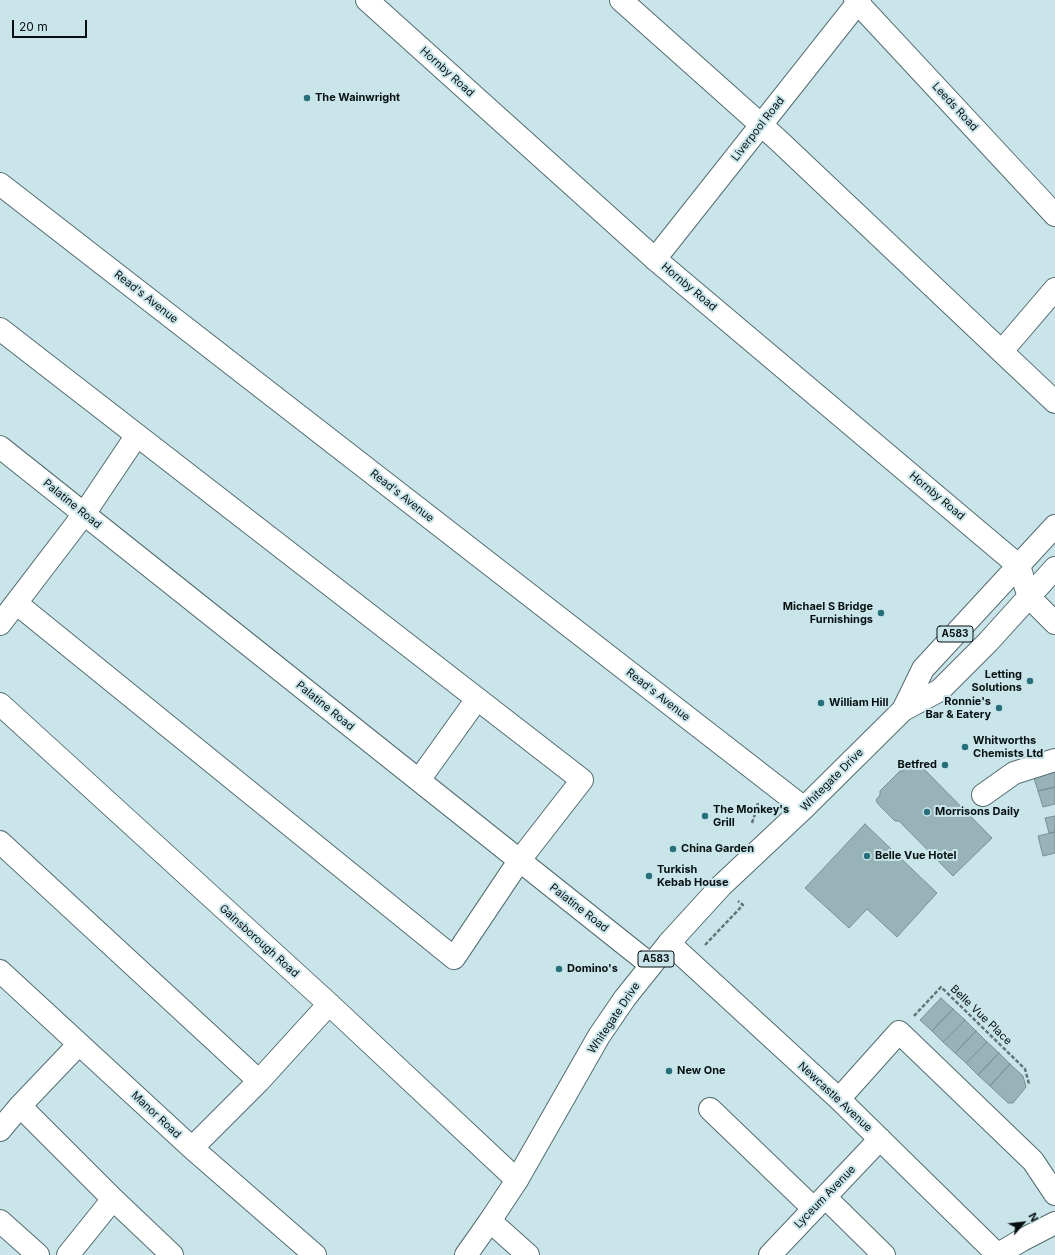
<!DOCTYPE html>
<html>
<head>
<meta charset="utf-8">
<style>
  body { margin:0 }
  #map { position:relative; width:1055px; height:1255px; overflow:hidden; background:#cae5ea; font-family:Inter,sans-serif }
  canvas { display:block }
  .north { position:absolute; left:1003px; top:1203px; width:40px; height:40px; -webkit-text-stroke:3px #cae5ea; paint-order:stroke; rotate:62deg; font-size:11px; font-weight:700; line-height:16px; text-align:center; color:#061011 }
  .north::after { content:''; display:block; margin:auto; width:14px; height:18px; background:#061011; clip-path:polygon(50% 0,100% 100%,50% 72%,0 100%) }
  .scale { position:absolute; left:12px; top:20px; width:75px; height:18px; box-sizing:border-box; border:2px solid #061011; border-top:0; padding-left:5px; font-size:12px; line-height:14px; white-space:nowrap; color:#061011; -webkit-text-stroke:3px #cae5ea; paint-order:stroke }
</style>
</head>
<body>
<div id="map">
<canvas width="1055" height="1255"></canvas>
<div class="north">N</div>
<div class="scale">20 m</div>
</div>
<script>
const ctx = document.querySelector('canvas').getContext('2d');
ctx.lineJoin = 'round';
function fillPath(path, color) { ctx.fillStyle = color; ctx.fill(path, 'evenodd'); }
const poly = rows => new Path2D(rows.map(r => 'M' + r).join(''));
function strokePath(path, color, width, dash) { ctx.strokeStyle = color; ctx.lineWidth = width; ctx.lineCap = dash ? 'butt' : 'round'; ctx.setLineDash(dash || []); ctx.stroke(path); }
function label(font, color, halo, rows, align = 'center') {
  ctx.font = font + ' Inter,sans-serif'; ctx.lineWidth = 4; ctx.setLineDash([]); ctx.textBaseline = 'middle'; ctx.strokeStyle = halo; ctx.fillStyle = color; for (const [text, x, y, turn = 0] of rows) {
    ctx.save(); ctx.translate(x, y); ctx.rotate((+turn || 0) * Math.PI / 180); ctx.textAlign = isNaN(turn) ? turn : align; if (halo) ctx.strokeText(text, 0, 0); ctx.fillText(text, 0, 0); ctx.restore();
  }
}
const building = poly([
  [913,762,917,762,992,838,953,876,899,821,895,821,878,804,876,800,880,795,880,791,900,771,903,771,913,762],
  [1055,766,1055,787,1038,791,1034,778,1054,772,1052,767,1055,766],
  [1055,787,1055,804,1043,807,1038,791,1055,787],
  [1055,816,1055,832,1049,833,1045,818,1055,816],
  [865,824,937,893,897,937,867,909,849,928,805,888,865,824],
  [1055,832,1055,853,1043,856,1038,836,1055,832],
  [941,998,953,1009,932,1031,920,1020,941,998],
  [953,1009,965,1020,943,1042,932,1031,953,1009],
  [965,1020,976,1031,955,1053,943,1042,965,1020],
  [976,1031,987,1042,966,1063,955,1053,976,1031],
  [987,1042,999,1053,978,1075,966,1063,987,1042],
  [999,1053,1010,1064,990,1086,978,1075,999,1053],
  [1010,1064,1023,1076,1026,1087,1013,1103,1008,1103,990,1086,1010,1064]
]);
const path = poly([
  [752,823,756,811,758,803],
  [705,945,743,905,738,901],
  [914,1016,941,987,1025,1069,1029,1084]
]);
const minor = poly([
  [621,0,778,140,1055,402],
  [855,0,1055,215],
  [0,184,804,808],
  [655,259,860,0],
  [0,329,582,780,519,861,454,958,16,603],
  [1002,351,1055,289],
  [0,447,651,965],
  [1019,566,1029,597,1055,623],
  [0,624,84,514,137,435],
  [0,704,329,1004,517,1180],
  [419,780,477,699],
  [983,795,1014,773,1055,760],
  [0,842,259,1081],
  [669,943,839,1099,998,1255],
  [0,971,192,1148,315,1255],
  [839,1099,899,1032,1033,1161,1055,1194],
  [20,1106,113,1199,172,1255],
  [710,1109,814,1209],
  [0,1130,20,1106,79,1044],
  [192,1148,259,1081,329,1004],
  [825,1197,884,1255],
  [0,1221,38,1255],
  [490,1221,528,1255],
  [68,1255,113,1199],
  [770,1255,880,1139],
  [997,1255,1022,1240,1055,1223]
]);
const major = poly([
  [367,0,655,259,1019,566],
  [903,710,923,669,1055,526],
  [466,1255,490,1221,517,1180,599,1036,625,998,669,943,721,886,804,808,903,710,940,690,988,642,1055,568]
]);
const markers = [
  [307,98,4,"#277079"],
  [881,613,4,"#277079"],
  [1030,681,4,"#277079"],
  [821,703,4,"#277079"],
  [999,708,4,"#277079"],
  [965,747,4,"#277079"],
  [945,765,4,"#277079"],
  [927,812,4,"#277079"],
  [705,816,4,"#277079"],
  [673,849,4,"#277079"],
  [867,856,4,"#277079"],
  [649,876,4,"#277079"],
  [559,969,4,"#277079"],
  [669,1071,4,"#277079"]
];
const shields = [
  [955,634,36],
  [656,959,36]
];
const shieldNames = [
  ["A583",955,634],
  ["A583",656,959]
];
const streetNames = [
  ["Hornby Road",447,72,42],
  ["Leeds Road",955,107,47],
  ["Liverpool Road",758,129,-52],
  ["Hornby Road",689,287,40],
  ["Read's Avenue",146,297,38],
  ["Read's Avenue",402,496,38],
  ["Hornby Road",937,496,40],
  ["Palatine Road",72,504,39],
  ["Read's Avenue",658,695,38],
  ["Palatine Road",325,706,39],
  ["Whitegate Drive",832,780,-45],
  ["Palatine Road",579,908,38],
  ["Gainsborough Road",259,941,42],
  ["Belle Vue Place",981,1015,44],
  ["Whitegate Drive",614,1018,-56],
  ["Newcastle Avenue",835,1097,43],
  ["Manor Road",156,1115,43],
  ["Lyceum Avenue",825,1197,-46]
];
const poiNames = [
  ["The Wainwright",315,98],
  ["Michael S Bridge",873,607,"right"],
  ["Furnishings",873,620,"right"],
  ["Letting",1022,675,"right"],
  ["Solutions",1022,688,"right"],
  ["Ronnie's",991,702,"right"],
  ["Bar & Eatery",991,715,"right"],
  ["William Hill",829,703],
  ["Whitworths",973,741],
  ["Chemists Ltd",973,754],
  ["Betfred",937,765,"right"],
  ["The Monkey's",713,810],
  ["Grill",713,823],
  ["Morrisons Daily",935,812],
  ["China Garden",681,849],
  ["Belle Vue Hotel",875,856],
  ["Turkish",657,870],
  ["Kebab House",657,883],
  ["Domino's",567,969],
  ["New One",677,1071]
];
fillPath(building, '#98b3b7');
strokePath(building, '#779094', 1);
strokePath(minor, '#536c70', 24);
strokePath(major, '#536c70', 24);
strokePath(path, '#627477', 2.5, [4, 2]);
strokePath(minor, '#fff', 22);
strokePath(major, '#fff', 22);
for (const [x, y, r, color] of markers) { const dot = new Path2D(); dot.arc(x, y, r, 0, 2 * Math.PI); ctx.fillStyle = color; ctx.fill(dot); strokePath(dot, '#cae5ea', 1.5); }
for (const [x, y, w] of shields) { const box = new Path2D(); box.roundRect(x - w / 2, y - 8, w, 16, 3); ctx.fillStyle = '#cae5ea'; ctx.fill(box); strokePath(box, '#061011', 1); }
label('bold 10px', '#061011', null, shieldNames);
label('11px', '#061011', '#cae5ea', streetNames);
label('bold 11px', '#061011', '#cae5ea', poiNames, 'left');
</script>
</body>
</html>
